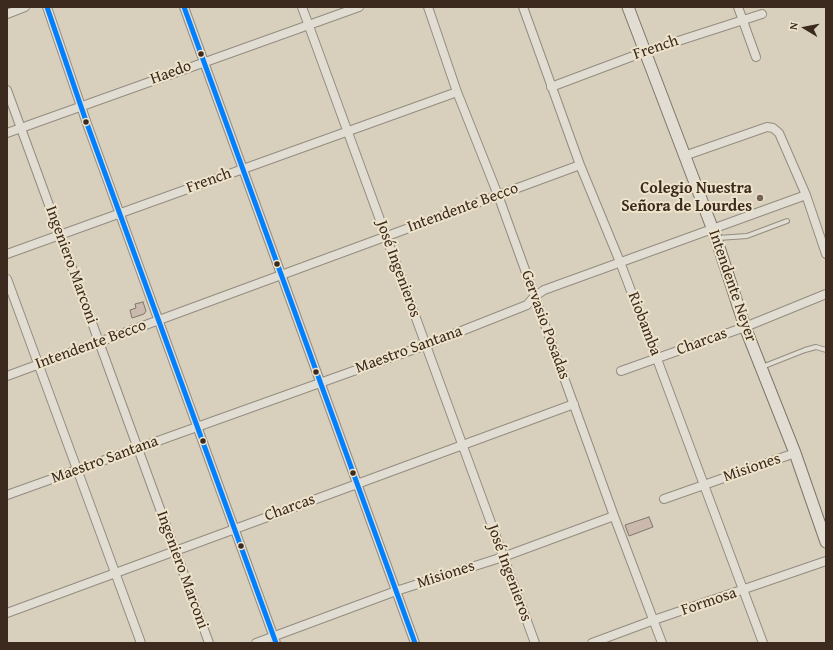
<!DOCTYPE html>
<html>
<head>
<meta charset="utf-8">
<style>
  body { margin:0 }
  #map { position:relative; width:833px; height:650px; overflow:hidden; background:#d8d0bc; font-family:"Gentium Book Plus",serif }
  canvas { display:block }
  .frame { position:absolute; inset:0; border:8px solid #3c2a1f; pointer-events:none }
  .north { position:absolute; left:785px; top:8px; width:40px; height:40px; -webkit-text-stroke:3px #eee4cb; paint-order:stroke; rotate:280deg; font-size:11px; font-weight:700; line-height:16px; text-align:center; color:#3c2a1f }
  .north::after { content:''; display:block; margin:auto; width:14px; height:18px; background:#3c2a1f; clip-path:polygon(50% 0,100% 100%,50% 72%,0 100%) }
</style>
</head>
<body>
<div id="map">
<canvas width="833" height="650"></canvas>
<div class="frame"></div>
<div class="north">N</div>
</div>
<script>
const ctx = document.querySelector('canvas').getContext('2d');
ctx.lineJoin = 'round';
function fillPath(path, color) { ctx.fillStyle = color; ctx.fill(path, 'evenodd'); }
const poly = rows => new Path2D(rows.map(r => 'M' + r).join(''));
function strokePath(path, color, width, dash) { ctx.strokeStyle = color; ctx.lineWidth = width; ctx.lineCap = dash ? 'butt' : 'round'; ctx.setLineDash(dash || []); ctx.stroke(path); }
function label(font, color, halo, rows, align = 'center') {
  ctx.font = font + ' "Gentium Book Plus",serif'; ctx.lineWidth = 4; ctx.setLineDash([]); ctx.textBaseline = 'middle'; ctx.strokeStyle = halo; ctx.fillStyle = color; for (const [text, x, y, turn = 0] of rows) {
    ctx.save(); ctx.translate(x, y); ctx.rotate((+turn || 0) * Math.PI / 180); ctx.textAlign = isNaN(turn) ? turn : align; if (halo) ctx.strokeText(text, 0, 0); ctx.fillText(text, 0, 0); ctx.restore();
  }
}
const building = poly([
  [143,302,146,311,144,314,132,318,130,310,136,308,135,304,143,302],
  [649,517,653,527,629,536,625,525,649,517]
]);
const lane = poly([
  [718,238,747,236,787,221],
  [762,367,805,350,816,347,826,350]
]);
const street = poly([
  [47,7,86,121,276,643],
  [184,7,415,643],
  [302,7,535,643],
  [428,7,457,92,498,195,614,516,662,643],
  [523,7,580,165,620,262,657,359,763,643],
  [738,7,756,57],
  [7,14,25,7],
  [551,87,644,52,762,14],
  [7,90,209,643],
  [7,133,359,7],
  [684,156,767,127,773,128,779,133,806,195,826,254],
  [7,254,457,92],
  [7,279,141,643],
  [621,371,745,327,826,294],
  [7,376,580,165],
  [7,495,426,345,527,305,534,297,544,290,806,195],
  [664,499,795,453],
  [7,613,574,404],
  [256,643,396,591,503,557,614,516],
  [592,643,654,620,826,561]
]);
const secondary = poly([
  [628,7,716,238,745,327,795,453,826,542]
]);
const bus1 = poly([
  [47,7,86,121,276,643],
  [184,7,415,643]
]);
const markers = [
  [201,54,3.5,"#3c2a1f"],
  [86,122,3.5,"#3c2a1f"],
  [760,198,4,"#736456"],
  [277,264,3.5,"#3c2a1f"],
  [316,372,3.5,"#3c2a1f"],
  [203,441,3.5,"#3c2a1f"],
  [353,473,3.5,"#3c2a1f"],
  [241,546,3.5,"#3c2a1f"]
];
const streetNames = [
  ["French",656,48,-19],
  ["Haedo",171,73,-20],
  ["French",209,181,-20],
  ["Intendente Becco",463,208,-20],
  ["Ingeniero Marconi",71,265,70],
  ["José Ingenieros",398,269,70],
  ["Intendente Neyer",732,286,71],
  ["Riobamba",644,324,69],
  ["Gervasio Posadas",545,325,70],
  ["Charcas",702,342,-20],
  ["Intendente Becco",91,345,-20],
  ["Maestro Santana",409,350,-20],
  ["Maestro Santana",105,460,-20],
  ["Misiones",752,468,-19],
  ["Charcas",290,508,-20],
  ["Ingeniero Marconi",182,570,70],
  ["José Ingenieros",509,573,70],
  ["Misiones",446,575,-18],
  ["Formosa",709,602,-19]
];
const poiNames = [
  ["Colegio Nuestra",752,189],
  ["Señora de Lourdes",752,207]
];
fillPath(building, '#cbb9ae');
strokePath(building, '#7d766b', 1);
strokePath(lane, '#938c80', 6);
strokePath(street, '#938c80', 10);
strokePath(secondary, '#7d766b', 13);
strokePath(lane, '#e1ddd2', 4);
strokePath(street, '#e1ddd2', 8);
strokePath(secondary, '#e1ddd2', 11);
strokePath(bus1, '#007fff', 5);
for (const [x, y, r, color] of markers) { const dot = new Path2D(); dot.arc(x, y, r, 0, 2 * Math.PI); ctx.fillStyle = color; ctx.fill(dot); strokePath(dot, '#eee4cb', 1.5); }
label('16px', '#3c2a1f', '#eee4cb', streetNames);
label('bold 16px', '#3c2a1f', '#eee4cb', poiNames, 'right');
</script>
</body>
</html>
